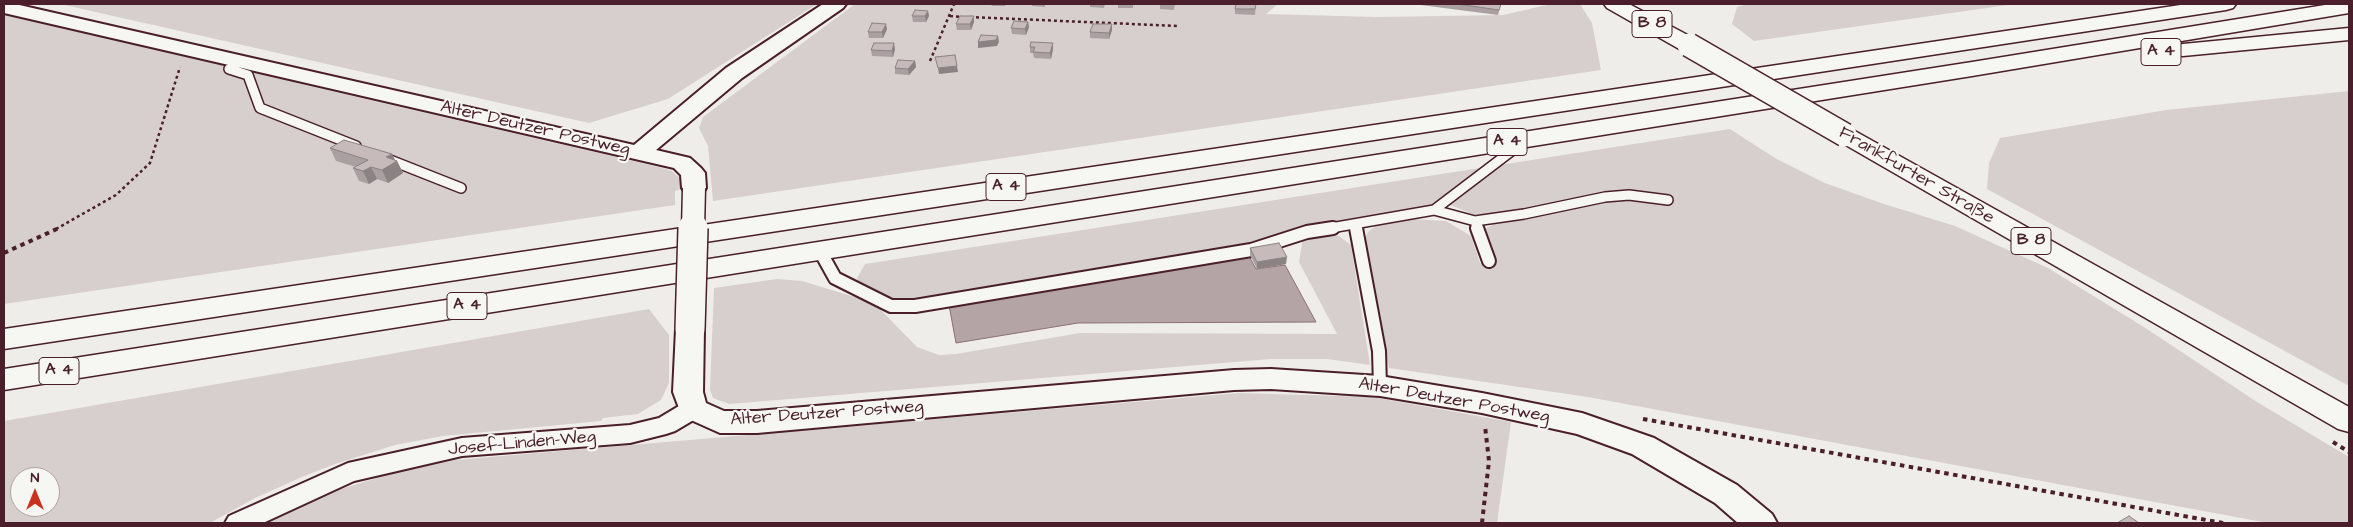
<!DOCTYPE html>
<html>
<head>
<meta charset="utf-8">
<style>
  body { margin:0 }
  #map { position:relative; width:2353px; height:527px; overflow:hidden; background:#efedea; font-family:"Architects Daughter",sans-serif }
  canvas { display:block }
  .frame { position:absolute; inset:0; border:5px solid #4a1f2b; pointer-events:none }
  .north { position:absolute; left:10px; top:467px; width:50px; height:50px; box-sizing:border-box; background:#f6f6f2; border:1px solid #b1a0a2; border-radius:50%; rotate:0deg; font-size:14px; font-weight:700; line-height:20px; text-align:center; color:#4a1f2b }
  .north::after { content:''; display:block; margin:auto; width:18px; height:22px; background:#c8321e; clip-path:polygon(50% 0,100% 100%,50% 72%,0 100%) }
</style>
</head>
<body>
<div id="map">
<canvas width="2353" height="527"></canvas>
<div class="frame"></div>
<div class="north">N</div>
</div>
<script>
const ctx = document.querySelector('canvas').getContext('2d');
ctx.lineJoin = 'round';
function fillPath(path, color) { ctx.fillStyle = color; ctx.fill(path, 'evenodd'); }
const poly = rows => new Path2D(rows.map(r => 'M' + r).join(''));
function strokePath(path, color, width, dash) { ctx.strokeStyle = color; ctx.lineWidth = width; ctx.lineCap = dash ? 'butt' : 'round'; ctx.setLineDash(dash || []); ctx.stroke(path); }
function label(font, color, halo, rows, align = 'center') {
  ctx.font = font + ' "Architects Daughter",sans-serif'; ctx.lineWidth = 4.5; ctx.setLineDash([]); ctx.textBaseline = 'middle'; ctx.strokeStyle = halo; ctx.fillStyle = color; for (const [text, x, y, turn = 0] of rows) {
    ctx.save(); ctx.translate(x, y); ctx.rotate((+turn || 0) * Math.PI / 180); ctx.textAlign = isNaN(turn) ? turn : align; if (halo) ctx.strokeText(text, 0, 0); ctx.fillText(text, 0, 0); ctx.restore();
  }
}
const green = poly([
  [60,4,817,4,668,99,589,123],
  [855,4,1278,4,1266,14,1377,17,1503,15,1551,4,1580,4,1592,23,1601,70,713,201,708,146,699,128,703,117],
  [1747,4,2015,4,1754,41,1732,24,1737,7],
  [4,12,213,59,305,85,659,167,672,171,680,178,684,188,675,191,675,205,4,304],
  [2349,91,2349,386,1987,189,1989,163,2000,138,2166,110],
  [1730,129,1775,158,1825,183,1881,203,1955,226,2048,268,2144,327,2257,402,2349,457,2349,523,2268,523,1588,397,1389,368,1363,242,1368,232,1377,225,1413,219,1446,221,1471,236,1480,263,1494,268,1483,230,1496,223,1606,201,1638,200,1607,192,1512,212,1487,215,1472,214,1448,204,1365,217,1288,234,1269,241,906,301,884,296,858,284,857,278,865,264],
  [1329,235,1339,236,1351,245,1370,365,1327,359,1271,359,729,404,713,398,710,390,714,288,777,279,802,281,858,298,879,308,917,347,939,355,956,354,1080,333,1337,334,1299,262,1303,238],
  [649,309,669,335,669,383,661,400,638,414,603,418,601,421,443,436,395,445,335,464,302,477,255,498,210,523,4,523,4,421],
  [20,477,50,477,50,507,20,507],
  [1239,393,1373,397,1511,422,1497,523,261,523,344,488,390,474,455,460]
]);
const water = poly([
  [1249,256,1256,269,1285,265,1316,322,1078,323,956,343,949,305,1249,256]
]);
const pathFar1 = poly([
  [950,16,962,17],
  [970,17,1178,26],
  [930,61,954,4],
  [56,229,116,195,150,163,180,67]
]);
const path = poly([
  [4,253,59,228],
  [1643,419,2223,523],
  [2333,442,2349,452],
  [1482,523,1489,461,1485,426]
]);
const serviceFar1 = poly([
  [241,61,229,69,248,75,260,108,356,146],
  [385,158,461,188],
  [1434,210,1526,140],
  [1475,221,1524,214,1605,197,1629,195,1668,200],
  [1355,224,1356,229],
  [1325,229,1434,210,1475,221,1478,229]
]);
const service = poly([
  [1356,228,1379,351,1380,386],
  [1477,228,1489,261],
  [820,251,835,278,891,306,915,306,1251,250,1307,232,1333,228]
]);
const minor = poly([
  [693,400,702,403,705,409,702,415,675,431,666,434,630,443,462,456,354,481,263,523,225,523,229,516,348,463,462,438,630,425,659,418,684,403,693,400]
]);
const tertiary = poly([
  [4,4,15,4,634,145,726,68,823,4,846,4,843,8,742,78,656,150,690,158,701,168,705,173,706,188,703,193,694,195,685,193,682,188,681,175,674,168,4,13,4,4],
  [690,320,700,323,704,329,703,392,706,403,724,411,757,411,1234,370,1271,369,1380,376,1482,393,1582,413,1654,438,1737,485,1772,514,1777,523,1738,523,1715,503,1632,454,1577,434,1482,413,1380,396,1271,389,1234,390,757,433,720,433,682,416,673,392,676,329,680,323,690,320]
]);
const primary = poly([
  [1604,4,1629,4,1697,40,1700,45,1697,50,1689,51,1681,50,1607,8,1604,4],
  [1845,128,1853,130,2349,407,2349,432,2338,429,1837,140,1833,135,1837,130,1845,128]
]);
const motorway = poly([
  [2187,4,2236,4,2233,8,2226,10,4,349,4,329,2187,4],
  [2331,4,2349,4,2349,13,1972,76,4,390,4,369,1972,62,2331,4],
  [2349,28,2349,40,2183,56,2175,55,2172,50,2175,45,2183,44,2349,28]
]);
const tertiaryBridgeFar1 = poly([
  [693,229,694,188]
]);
const tertiaryBridge = poly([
  [690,329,693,228]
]);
const primaryBridge = poly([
  [1689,45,1845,135]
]);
const wall = poly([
  [991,4,1006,4,1005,6,992,6],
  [1032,4,1045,4,1045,7,1032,6],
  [1090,4,1105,4,1104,8,1090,7],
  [1118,4,1133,4,1133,8,1118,8],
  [1160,4,1175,4,1174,10,1160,9],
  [1256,4,1255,15,1235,14,1235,9],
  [1413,4,1501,4,1498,15],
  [928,11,929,16,926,22,913,22,912,16],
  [974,22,971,30,957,30,956,24],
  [1028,22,1029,27,1026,35,1012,34,1011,28],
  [1112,24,1112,30,1109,39,1090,38,1090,32],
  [887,29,883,38,869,38,868,32],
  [1053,43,1053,49,1051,59,1034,58,1033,53,1030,53,1030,47],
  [895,49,893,57,872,56,871,50],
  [915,61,916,67,909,75,895,74,895,68],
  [330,148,397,161,403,173,388,183,377,179,369,184,359,181,353,168,356,167,336,161],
  [1250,248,1286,264,1257,269,1250,255]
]);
const shadedWall = poly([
  [928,11,929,16,926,22,925,16],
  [974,16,974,22,971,30,970,24],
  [1028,22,1029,27,1026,35,1025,29],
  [886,24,887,29,883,38,882,32],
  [1112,24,1112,30,1109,39,1109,33],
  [998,36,999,42,997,46,978,48,978,42],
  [894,43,895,49,893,57,892,51],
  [1053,43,1053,49,1051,59,1050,53],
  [915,61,916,67,909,75,908,69],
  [957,66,958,72,939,74,938,68],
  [392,154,396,162,397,161,403,173,388,183,382,170,386,157],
  [371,167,377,179,369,184,363,171],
  [1287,257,1286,264,1257,269,1257,262]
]);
const building = poly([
  [1236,4,1256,4,1255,9,1235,9,1236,4],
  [1457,4,1501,4,1499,10,1457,4],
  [915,10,928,11,925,16,912,16,915,10],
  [960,16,974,16,970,24,956,24,960,16],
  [1014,21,1028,22,1025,29,1011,28,1014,21],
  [872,23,886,24,882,32,868,32,872,23],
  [1093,24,1112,24,1109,33,1090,32,1093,24],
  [981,35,998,36,996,40,978,42,981,35],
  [1031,42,1053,43,1050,53,1033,52,1035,47,1030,47,1031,42],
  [874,43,894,43,892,51,871,50,874,43],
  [955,55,957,66,938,68,935,57,955,55],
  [898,60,915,61,908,69,895,68,898,60],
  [344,140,392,154,386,157,397,161,382,170,371,167,363,171,353,168,368,160,330,148,344,140],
  [1279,243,1287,257,1257,262,1250,248,1279,243],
  [2129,516,2139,523,2117,523,2129,516]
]);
const shields = [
  [1652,24,40],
  [2161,52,40],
  [1507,142,40],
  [1006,187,40],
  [2031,241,40],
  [467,306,40],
  [59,371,40]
];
const shieldNames = [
  ["B 8",1652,24],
  ["A 4",2161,52],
  ["A 4",1507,142],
  ["A 4",1006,187],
  ["B 8",2031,241],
  ["A 4",467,306],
  ["A 4",59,371]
];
const streetNames = [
  ["Alter Deutzer Postweg",535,129,13],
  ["Frankfurter Straße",1916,176,30],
  ["Alter Deutzer Postweg",1454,401,10],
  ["Alter Deutzer Postweg",827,414,-4],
  ["Josef-Linden-Weg",522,444,-5]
];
fillPath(green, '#d7cfce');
fillPath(water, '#b4a4a5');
strokePath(water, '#8a6f74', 1);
strokePath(serviceFar1, '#4a1f2b', 12);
strokePath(service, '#4a1f2b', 16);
strokePath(minor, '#4a1f2b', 4);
strokePath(tertiary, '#4a1f2b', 4);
strokePath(primary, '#4a1f2b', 3);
strokePath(motorway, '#4a1f2b', 3);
strokePath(pathFar1, '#4a1f2b', 2.5, [3, 3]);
strokePath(path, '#4a1f2b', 4, [4.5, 4.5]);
strokePath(serviceFar1, '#f6f6f2', 9);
strokePath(service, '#f6f6f2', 12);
fillPath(minor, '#f6f6f2');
fillPath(tertiary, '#f6f6f2');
fillPath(primary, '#f6f6f2');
fillPath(motorway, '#f6f6f2');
strokePath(tertiaryBridgeFar1, '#4a1f2b', 25, []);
strokePath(tertiaryBridge, '#4a1f2b', 32, []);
strokePath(primaryBridge, '#4a1f2b', 26, []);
strokePath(tertiaryBridgeFar1, '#f6f6f2', 22);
strokePath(tertiaryBridge, '#f6f6f2', 29);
strokePath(primaryBridge, '#f6f6f2', 23);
fillPath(wall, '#aaa0a1');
fillPath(shadedWall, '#8b8283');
fillPath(building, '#c6babb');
strokePath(building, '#8b8283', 1);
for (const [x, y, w] of shields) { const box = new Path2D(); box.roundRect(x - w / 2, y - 13.5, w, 27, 4); ctx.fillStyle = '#f6f6f2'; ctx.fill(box); strokePath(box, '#4a1f2b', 1); }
label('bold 16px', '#4a1f2b', null, shieldNames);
label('18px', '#4a1f2b', '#f6f6f2', streetNames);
</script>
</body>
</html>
